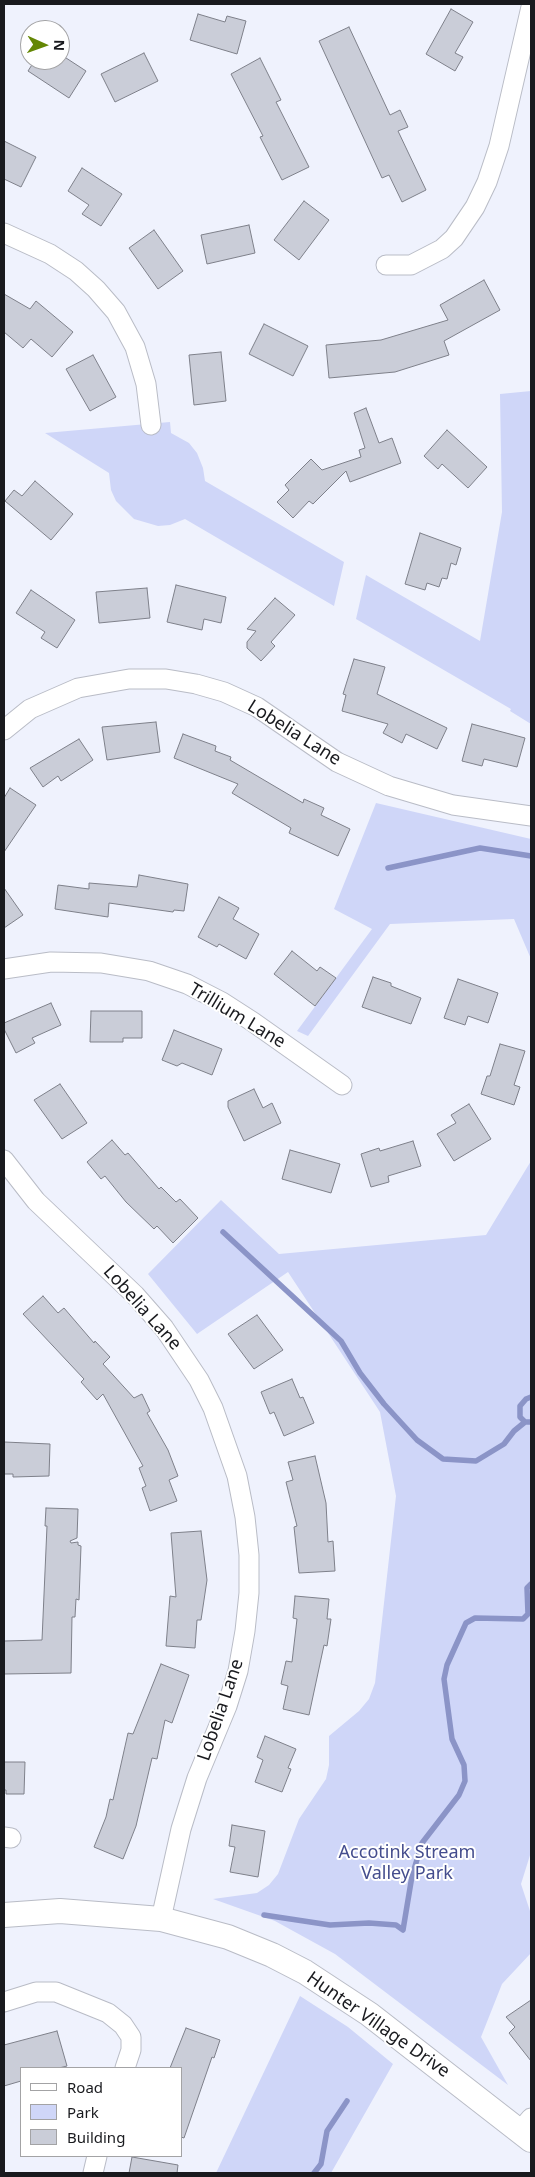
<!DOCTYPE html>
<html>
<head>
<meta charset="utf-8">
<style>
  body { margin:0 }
  #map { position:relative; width:535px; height:2177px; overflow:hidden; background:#eff2fd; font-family:"Noto Sans",sans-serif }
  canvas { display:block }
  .frame { position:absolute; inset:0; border:5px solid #191a1e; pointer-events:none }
  .legend { position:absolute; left:20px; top:2067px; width:162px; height:90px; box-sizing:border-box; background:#fff; border:1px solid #a3a3a5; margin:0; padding:6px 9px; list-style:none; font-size:15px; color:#191a1e }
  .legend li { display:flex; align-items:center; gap:10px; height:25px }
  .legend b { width:25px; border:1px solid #a3a3a5 }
  .north { position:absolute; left:20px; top:20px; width:50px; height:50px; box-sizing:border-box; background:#fff; border:1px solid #a3a3a5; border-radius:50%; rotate:92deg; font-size:14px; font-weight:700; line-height:20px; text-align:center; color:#191a1e }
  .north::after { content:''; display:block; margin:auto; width:18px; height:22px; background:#648705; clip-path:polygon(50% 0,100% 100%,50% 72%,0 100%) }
</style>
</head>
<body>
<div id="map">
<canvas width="535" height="2177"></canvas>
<div class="frame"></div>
<ul class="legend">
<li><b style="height:6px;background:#fff"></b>Road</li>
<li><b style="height:14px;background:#cfd6f8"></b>Park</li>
<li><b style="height:14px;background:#cacdd8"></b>Building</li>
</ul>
<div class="north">N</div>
</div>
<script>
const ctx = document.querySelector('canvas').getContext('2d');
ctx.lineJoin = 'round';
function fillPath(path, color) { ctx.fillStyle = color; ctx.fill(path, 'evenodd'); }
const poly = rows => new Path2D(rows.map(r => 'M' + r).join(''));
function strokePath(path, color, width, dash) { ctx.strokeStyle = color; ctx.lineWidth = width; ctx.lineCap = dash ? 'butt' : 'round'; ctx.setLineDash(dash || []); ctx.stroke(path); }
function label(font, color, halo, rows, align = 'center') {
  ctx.font = font + ' "Noto Sans",sans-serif'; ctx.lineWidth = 4; ctx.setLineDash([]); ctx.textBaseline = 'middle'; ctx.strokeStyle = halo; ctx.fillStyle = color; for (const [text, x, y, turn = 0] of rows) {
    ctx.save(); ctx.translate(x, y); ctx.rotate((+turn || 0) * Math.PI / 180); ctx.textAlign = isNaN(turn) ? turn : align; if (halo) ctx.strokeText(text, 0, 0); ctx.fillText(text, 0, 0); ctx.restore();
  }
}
const green = poly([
  [531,391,531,724,510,711,511,709,356,619,366,575,480,641,502,512,500,394],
  [170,422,171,433,189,443,197,453,203,468,205,481,344,562,334,606,185,519,170,525,158,526,134,519,116,501,111,490,109,473,45,433],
  [376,803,531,839,531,959,514,919,390,924,308,1036,297,1031,372,929,334,909],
  [531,1161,531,1852,521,1884,531,1914,531,1953,502,1984,481,2037,508,2085,335,1954,275,1921,213,1899,257,1893,269,1885,278,1874,299,1819,326,1779,329,1765,329,1736,359,1711,369,1699,375,1683,396,1496,380,1412,288,1272,197,1334,148,1274,221,1200,279,1254,486,1235],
  [300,1996,348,2027,393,2064,331,2173,216,2173]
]);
const stream = poly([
  [388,868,480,848,531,856],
  [223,1232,341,1341,360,1373,384,1404,417,1440,443,1459,476,1461,504,1444,514,1431,525,1422],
  [531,1397,526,1399,520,1406,520,1417,525,1422,531,1422],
  [264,1915,330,1925,369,1923,396,1925,403,1930,412,1876,422,1843,459,1795,465,1781,464,1765,452,1739,444,1679,447,1665,466,1623,475,1618,523,1619,528,1614,527,1588,531,1584],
  [314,2173,321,2164,327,2131,347,2101]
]);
const building = poly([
  [451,9,473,22,455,53,463,57,455,71,426,54,451,9],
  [198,14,225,22,227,16,246,21,237,54,190,40,198,14],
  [349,27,390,115,400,110,408,127,398,131,426,190,402,202,389,175,382,178,319,41,349,27],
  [144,53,158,81,115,102,101,74,144,53],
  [60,54,86,71,69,98,28,71,35,60,60,60,60,54],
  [260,58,281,100,276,102,309,167,282,180,260,137,263,136,231,74,260,58],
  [4,141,36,157,21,187,4,179,4,141],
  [82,168,122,194,101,226,82,214,89,205,68,191,82,168],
  [304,201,329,220,299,260,274,240,304,201],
  [249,225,255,253,207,264,201,235,249,225],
  [154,230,183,271,158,289,129,248,154,230],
  [484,280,500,310,444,341,449,355,395,372,329,378,326,345,381,340,448,320,440,305,484,280],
  [4,294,30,309,36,301,73,332,52,357,31,339,23,348,4,332,4,294],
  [264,324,308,346,293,376,249,354,264,324],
  [221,352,226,401,194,405,189,355,221,352],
  [93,355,116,397,90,411,66,369,93,355],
  [366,408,379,443,392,438,401,463,350,482,346,471,313,504,309,501,293,518,277,502,289,490,285,485,311,459,322,470,361,457,359,450,365,448,354,413,366,408],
  [447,430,487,467,468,488,442,464,438,469,424,456,447,430],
  [35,481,73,514,51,540,5,501,14,490,22,496,35,481],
  [420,533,461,548,456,565,451,563,447,579,442,578,439,587,427,583,425,590,405,584,420,533],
  [176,585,226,597,221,623,204,619,202,630,167,622,176,585],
  [147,588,150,618,99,623,96,592,147,588],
  [31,590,75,620,57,648,41,638,45,632,16,613,31,590],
  [275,598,295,615,271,642,275,646,261,661,247,648,247,642,256,631,247,629,275,598],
  [354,659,385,667,377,694,447,728,437,749,406,734,402,743,383,733,388,724,342,711,346,695,343,694,354,659],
  [156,722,160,752,107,760,102,727,156,722],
  [472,724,525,738,517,767,484,759,482,766,462,761,472,724],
  [183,734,216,746,215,751,231,757,230,760,303,803,304,799,324,808,321,815,350,829,338,856,289,833,291,828,232,793,238,784,174,758,183,734],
  [79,739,93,760,61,781,58,776,43,787,30,768,79,739],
  [10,788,36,805,4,852,4,798,10,788],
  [139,875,188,884,184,911,174,910,173,912,109,903,108,917,55,909,58,885,89,889,89,883,137,887,139,875],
  [4,888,23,915,4,928,4,888],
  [219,897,239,908,233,919,259,934,246,959,219,944,217,947,198,937,219,897],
  [292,951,317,971,320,967,336,978,315,1006,274,974,292,951],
  [373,977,391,983,391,986,421,998,411,1024,362,1007,373,977],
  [458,979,498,993,488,1023,468,1016,465,1025,444,1018,458,979],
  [51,1003,61,1025,32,1038,35,1043,16,1053,4,1029,4,1023,51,1003],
  [91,1011,142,1011,142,1038,123,1038,123,1042,90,1042,91,1011],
  [174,1030,222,1049,212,1075,182,1063,177,1066,162,1060,174,1030],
  [500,1044,525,1051,514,1085,520,1087,514,1105,481,1094,487,1076,490,1076,500,1044],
  [60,1084,87,1123,62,1139,34,1100,60,1084],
  [254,1089,263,1108,272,1103,281,1123,244,1141,228,1107,228,1101,254,1089],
  [469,1104,491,1139,454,1161,437,1134,456,1123,451,1115,469,1104],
  [112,1140,125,1155,128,1153,159,1189,161,1187,176,1202,180,1199,198,1218,173,1243,157,1226,154,1229,126,1202,105,1176,101,1179,87,1162,112,1140],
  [413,1141,421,1166,388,1176,389,1182,371,1187,361,1154,379,1148,380,1151,413,1141],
  [290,1150,340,1164,331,1193,282,1179,290,1150],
  [43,1296,58,1313,64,1308,94,1343,95,1341,110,1357,103,1364,134,1398,142,1394,150,1411,147,1413,168,1450,178,1476,169,1480,177,1501,150,1511,142,1488,146,1486,139,1468,143,1466,103,1394,97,1400,81,1382,84,1379,23,1314,43,1296],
  [257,1315,283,1350,254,1369,228,1334,257,1315],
  [292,1379,300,1398,303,1397,314,1423,284,1436,274,1412,270,1414,261,1392,292,1379],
  [4,1442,50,1444,49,1476,13,1477,13,1474,4,1474,4,1442],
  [315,1456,326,1503,328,1542,333,1541,335,1571,299,1573,294,1527,297,1526,286,1482,293,1480,288,1462,315,1456],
  [46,1508,78,1509,77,1538,70,1541,71,1543,78,1542,78,1545,81,1546,79,1600,76,1599,75,1617,72,1617,71,1673,4,1674,4,1641,42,1640,47,1526,45,1526,46,1508],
  [201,1531,207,1580,201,1620,197,1620,195,1648,166,1646,170,1596,176,1597,171,1533,201,1531],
  [295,1596,329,1599,327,1619,331,1619,327,1646,324,1645,309,1715,283,1709,288,1686,281,1684,286,1661,292,1662,297,1619,293,1618,295,1596],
  [161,1664,189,1675,172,1723,165,1720,157,1759,152,1758,136,1826,123,1859,94,1847,106,1817,110,1799,113,1800,128,1733,133,1734,161,1664],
  [265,1736,296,1749,288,1768,291,1769,282,1792,255,1782,263,1760,257,1757,265,1736],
  [4,1762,25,1762,24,1794,6,1794,6,1790,4,1790,4,1762],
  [232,1825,265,1831,258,1877,230,1872,235,1847,229,1846,232,1825],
  [531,2000,531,2061,509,2033,515,2027,506,2017,531,2000],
  [186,2028,220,2040,214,2058,212,2057,184,2138,181,2137,181,2068,170,2068,186,2028],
  [57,2031,67,2066,59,2068,21,2068,21,2081,4,2086,4,2045,57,2031],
  [132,2157,178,2165,177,2173,129,2173,132,2157]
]);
const minor = poly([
  [4,233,50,254,76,271,96,289,116,312,135,347,146,384,151,425],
  [386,265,411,265,442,249,454,238,475,207,487,182,499,146,531,7],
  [4,730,30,709,78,688,129,679,166,679,196,684,224,692,257,707,337,762,389,786,453,805,531,816],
  [4,969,51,962,101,963,149,971,187,984,222,1002,253,1022,342,1085],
  [4,1160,36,1201,135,1295,164,1328,199,1380,213,1408,237,1476,245,1517,249,1555,249,1593,245,1631,238,1671,227,1706,197,1778,181,1829,161,1919],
  [4,1837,11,1838],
  [4,2002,36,1992,56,1992,108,2013,123,2025,131,2037,131,2050,125,2068],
  [520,2131,531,2118],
  [93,2173,97,2156]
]);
const tertiary = poly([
  [4,1915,60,1911,161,1919,228,1937,272,1955,305,1972,369,2014,531,2140]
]);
const streetNames = [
  ["Lobelia Lane",294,733,32],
  ["Trillium Lane",237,1016,31],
  ["Lobelia Lane",142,1308,48],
  ["Lobelia Lane",221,1710,-71],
  ["Hunter Village Drive",378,2025,35]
];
const parkNames = [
  ["Accotink Stream",407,1853],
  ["Valley Park",407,1874]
];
fillPath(green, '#cfd6f8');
strokePath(stream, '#8b94c7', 5.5);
fillPath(building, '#cacdd8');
strokePath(building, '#7e808a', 1);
strokePath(minor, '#b9bcc6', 21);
strokePath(tertiary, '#b9bcc6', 26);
strokePath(minor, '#fff', 19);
strokePath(tertiary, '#fff', 24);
label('18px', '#191a1e', '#fff', streetNames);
label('18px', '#444d8e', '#fff', parkNames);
</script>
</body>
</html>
